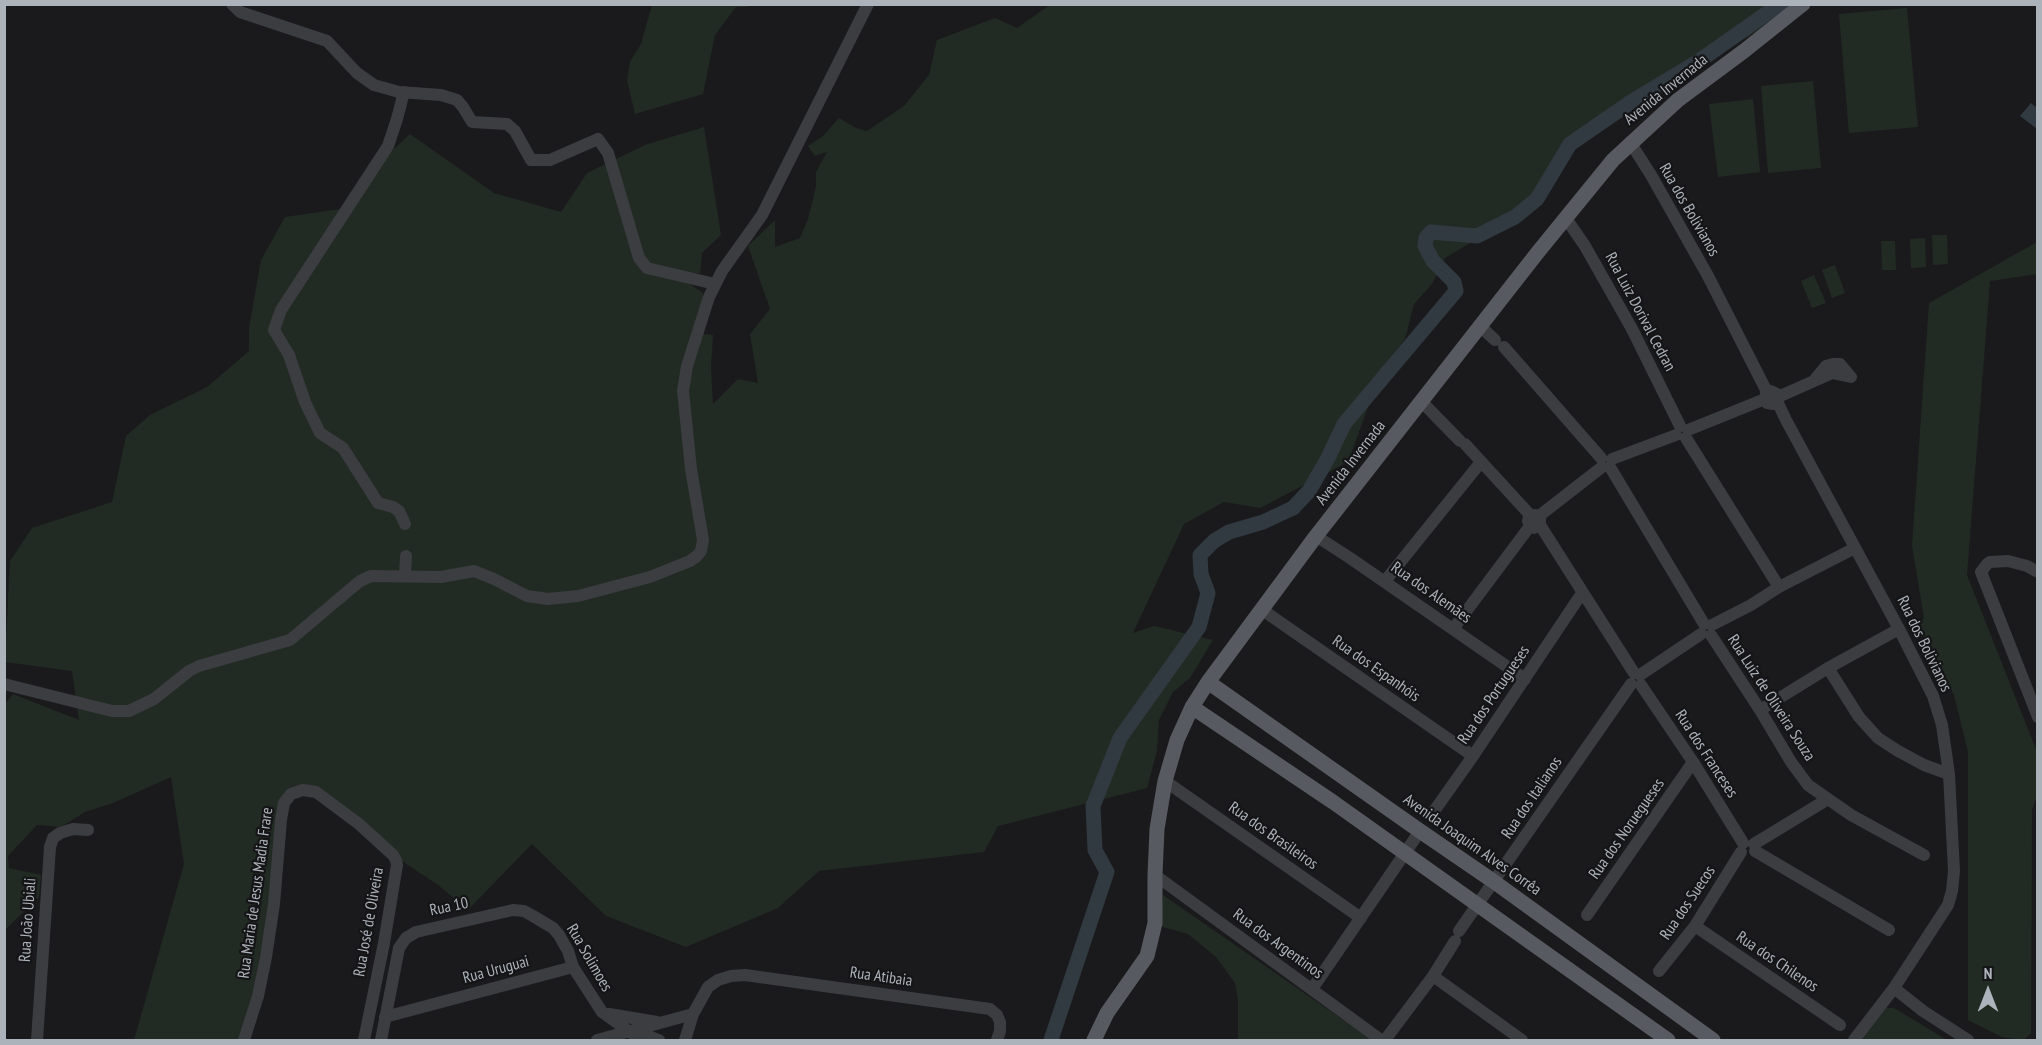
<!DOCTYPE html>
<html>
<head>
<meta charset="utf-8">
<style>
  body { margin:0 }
  #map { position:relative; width:2042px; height:1045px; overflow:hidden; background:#1a1a1c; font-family:"PT Sans Narrow",sans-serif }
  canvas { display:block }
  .frame { position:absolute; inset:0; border:6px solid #adb3bb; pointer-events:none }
  .north { position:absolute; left:1958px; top:961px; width:60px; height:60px; -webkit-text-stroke:4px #151517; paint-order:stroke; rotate:0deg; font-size:16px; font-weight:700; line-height:24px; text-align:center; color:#adb3bb }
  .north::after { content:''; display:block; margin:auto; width:21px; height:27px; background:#adb3bb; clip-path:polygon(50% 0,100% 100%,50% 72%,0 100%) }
</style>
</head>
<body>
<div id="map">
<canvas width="2042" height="1045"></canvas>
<div class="frame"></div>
<div class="north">N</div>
</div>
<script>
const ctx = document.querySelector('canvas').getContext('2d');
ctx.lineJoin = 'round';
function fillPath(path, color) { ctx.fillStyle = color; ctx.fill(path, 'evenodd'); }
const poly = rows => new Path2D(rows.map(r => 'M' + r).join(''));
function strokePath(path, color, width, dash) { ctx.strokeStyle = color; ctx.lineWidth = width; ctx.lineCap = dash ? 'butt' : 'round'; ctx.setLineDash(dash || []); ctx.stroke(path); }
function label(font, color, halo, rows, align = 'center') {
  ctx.font = font + ' "PT Sans Narrow",sans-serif'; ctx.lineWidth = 4.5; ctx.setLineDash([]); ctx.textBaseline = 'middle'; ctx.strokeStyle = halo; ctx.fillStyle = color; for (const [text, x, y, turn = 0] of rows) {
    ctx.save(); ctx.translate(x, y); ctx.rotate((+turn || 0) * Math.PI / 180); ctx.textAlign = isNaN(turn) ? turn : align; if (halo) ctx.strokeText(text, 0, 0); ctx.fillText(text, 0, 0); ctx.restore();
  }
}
const green = poly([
  [1051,4,1794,5,1780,17,1748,37,1733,43,1656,92,1584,127,1560,146,1536,204,1445,258,1432,284,1414,304,1405,339,1382,369,1348,462,1260,508,1224,502,1184,524,1133,633,1154,626,1213,640,1190,678,1173,692,1159,720,1157,751,1147,788,998,826,984,852,819,871,778,908,686,947,606,916,532,844,468,910,438,885,393,855,316,792,291,794,244,1040,134,1040,184,864,171,777,113,803,85,812,61,827,37,825,8,856,9,868,41,875,39,897,5,930,5,704,13,694,79,720,72,671,5,662,10,561,32,528,112,502,126,436,150,415,207,387,249,351,249,328,261,260,285,217,354,207,380,162,410,134,494,193,561,212,587,173,645,145,704,127,721,235,702,253,700,273,685,273,684,280,703,293,704,334,713,335,711,367,713,404,738,379,758,383,750,334,770,309,748,246,775,220,775,247,800,238,808,219,816,186,816,172,827,152,815,156,808,146,823,136,839,118,856,128,867,131,904,106,929,75,937,40,995,18,1017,28],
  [652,5,748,5,747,7,736,7,715,35,703,94,635,114,627,80,630,62,641,44],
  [1907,8,1918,127,1849,133,1839,14],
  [1813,81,1821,168,1768,173,1761,86],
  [1753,99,1760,172,1718,177,1709,104],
  [1932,235,1947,235,1948,264,1933,265],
  [1925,238,1926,267,1911,268,1910,239],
  [1881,241,1895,241,1896,270,1882,270],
  [2037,242,2037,274,1990,281,1967,575,2037,752,2037,796,2032,810,2031,1033,2024,1040,2021,1040,2002,1037,1968,1020,1968,752,1954,695,1917,625,1924,618,1912,546,1929,303],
  [1835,265,1845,293,1832,298,1822,270],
  [1814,275,1826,303,1812,308,1801,281],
  [1163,895,1372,1040,1238,1040,1238,1001,1235,983,1216,957,1188,934,1159,926],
  [1886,1008,1894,1008,1947,1040,1862,1040]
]);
const water = poly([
  [2031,103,2037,108,2037,129,2020,116]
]);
const river = poly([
  [1051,1040,1107,872,1095,850,1093,806,1120,738,1199,627,1208,593,1201,574,1200,555,1214,541,1229,532,1263,522,1293,508,1309,491,1328,458,1344,424,1456,291,1454,282,1433,261,1425,246,1426,238,1431,232,1477,236,1515,217,1537,199,1570,144,1631,102,1699,61,1780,4]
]);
const minor = poly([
  [232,4,240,12,327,41,357,73,374,85,399,92,441,95,457,100,463,107,472,122,507,124,515,131,531,160,550,160,598,139,608,153,639,258,647,268,715,284],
  [404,92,397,119,388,146,281,310,274,330,289,355,305,402,320,433,343,448,378,503,393,507,399,511,405,524],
  [1630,142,1651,175,1708,276,1767,392],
  [1565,217,1585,246,1632,329,1680,426],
  [1480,326,1495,340],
  [1504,347,1601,458],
  [1816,378,1826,366,1833,364,1840,364,1850,376],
  [1778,397,1832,373,1851,377],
  [1777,401,1773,404,1767,403,1765,399,1766,393,1771,391,1777,394,1777,401,1786,420,1899,629,1933,696,1942,725,1949,774,1954,871,1952,891,1948,905,1894,988,1854,1040],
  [1422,402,1460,441],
  [1688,430,1765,399],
  [1686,438,1779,587],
  [1465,444,1531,516],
  [1612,459,1676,435],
  [1610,467,1704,624],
  [1539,516,1602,467],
  [1540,525,1534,528,1530,526,1528,521,1529,517,1535,515,1540,518,1540,525,1634,673],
  [1316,536,1350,558,1525,679],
  [2038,572,2027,566,2008,561,1990,562,1987,564,1981,572,2038,717],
  [405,576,406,556],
  [1385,581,1481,462],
  [1261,609,1473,756],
  [1712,625,1751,605,1779,587,1855,548],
  [1453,629,1530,526],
  [1711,635,1760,710,1791,762,1808,785,1851,815,1924,855],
  [1828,668,1859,717,1878,738,1898,751,1924,765,1949,774],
  [1640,675,1701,634],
  [4,684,112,711,129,711,154,699,189,671,199,666,290,640,360,581,371,576,441,577,474,571,494,579,527,596,548,599,578,596,650,577,690,561,697,556,701,551,703,540,691,469,686,420,683,391,687,366,709,297,722,271,762,215,868,4],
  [1641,685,1693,762,1743,843],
  [1760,710,1828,668,1899,629],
  [1165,781,1361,918],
  [1432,814,1473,756,1582,593],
  [1754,844,1828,799],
  [1755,851,1889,930],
  [1155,875,1381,1040],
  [1587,915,1693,762],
  [1695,926,1840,1025],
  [1459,931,1631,684],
  [1659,971,1695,926,1741,852],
  [1433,976,1522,1040],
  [1894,988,1923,1011,1968,1040],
  [1312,989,1420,831],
  [609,1014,657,1022],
  [385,1017,573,967],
  [37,1040,50,847,53,838,60,833,73,829,88,830],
  [244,1040,258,996,266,957,274,904,281,820,284,803,291,794,303,790,316,792,359,824,393,855,396,860,397,865,384,943,364,1040],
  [381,1040,399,948,406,938,416,932,513,910,524,911,533,916,553,928,559,935,568,951,573,967,602,1012,631,1033,651,1037,659,1040],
  [597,1040,693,1014],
  [685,1040,693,1014,708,987,718,980,731,976,745,975,990,1009,997,1015,1000,1022,1000,1031,997,1040],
  [1385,1040,1433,976,1455,941]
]);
const major = poly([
  [1208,682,1420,831,1493,881,1713,1040],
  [1192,707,1333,802,1668,1040],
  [1094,1040,1107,1013,1147,956,1155,923,1155,875,1157,829,1165,781,1177,740,1192,707,1208,682,1316,536,1538,252,1613,160,1678,100,1744,51,1803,4]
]);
const streetNames = [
  ["Avenida Invernada",1666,90,-39],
  ["Rua dos Bolivianos",1689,210,60],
  ["Rua Luiz Dorival Cedran",1640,312,62],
  ["Avenida Invernada",1351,463,-52],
  ["Rua dos Alemães",1431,593,35],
  ["Rua dos Bolivianos",1924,644,64],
  ["Rua dos Espanhóis",1376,669,35],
  ["Rua dos Portugueses",1494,695,-56],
  ["Rua Luiz de Oliveira Souza",1771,698,57],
  ["Rua dos Franceses",1706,754,57],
  ["Rua dos Italianos",1532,798,-56],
  ["Rua dos Noruegueses",1627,829,-55],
  ["Rua dos Brasileiros",1273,836,35],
  ["Avenida Joaquim Alves Corrêa",1472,845,35],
  ["Rua Maria de Jesus Madia Frare",256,893,-82],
  ["Rua dos Suecos",1688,903,-56],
  ["Rua 10",449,907,-12],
  ["Rua João Ubiali",28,920,-86],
  ["Rua José de Oliveira",369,922,-80],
  ["Rua dos Argentinos",1278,944,36],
  ["Rua Solimoes",589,958,60],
  ["Rua dos Chilenos",1777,962,34],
  ["Rua Uruguai",496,970,-15],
  ["Rua Atibaia",881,977,8]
];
fillPath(green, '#222b23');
fillPath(water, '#303a40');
strokePath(river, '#303a40', 15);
strokePath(minor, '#3b3d41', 12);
strokePath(major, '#575a60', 15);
label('16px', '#adb3bb', '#151517', streetNames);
</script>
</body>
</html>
